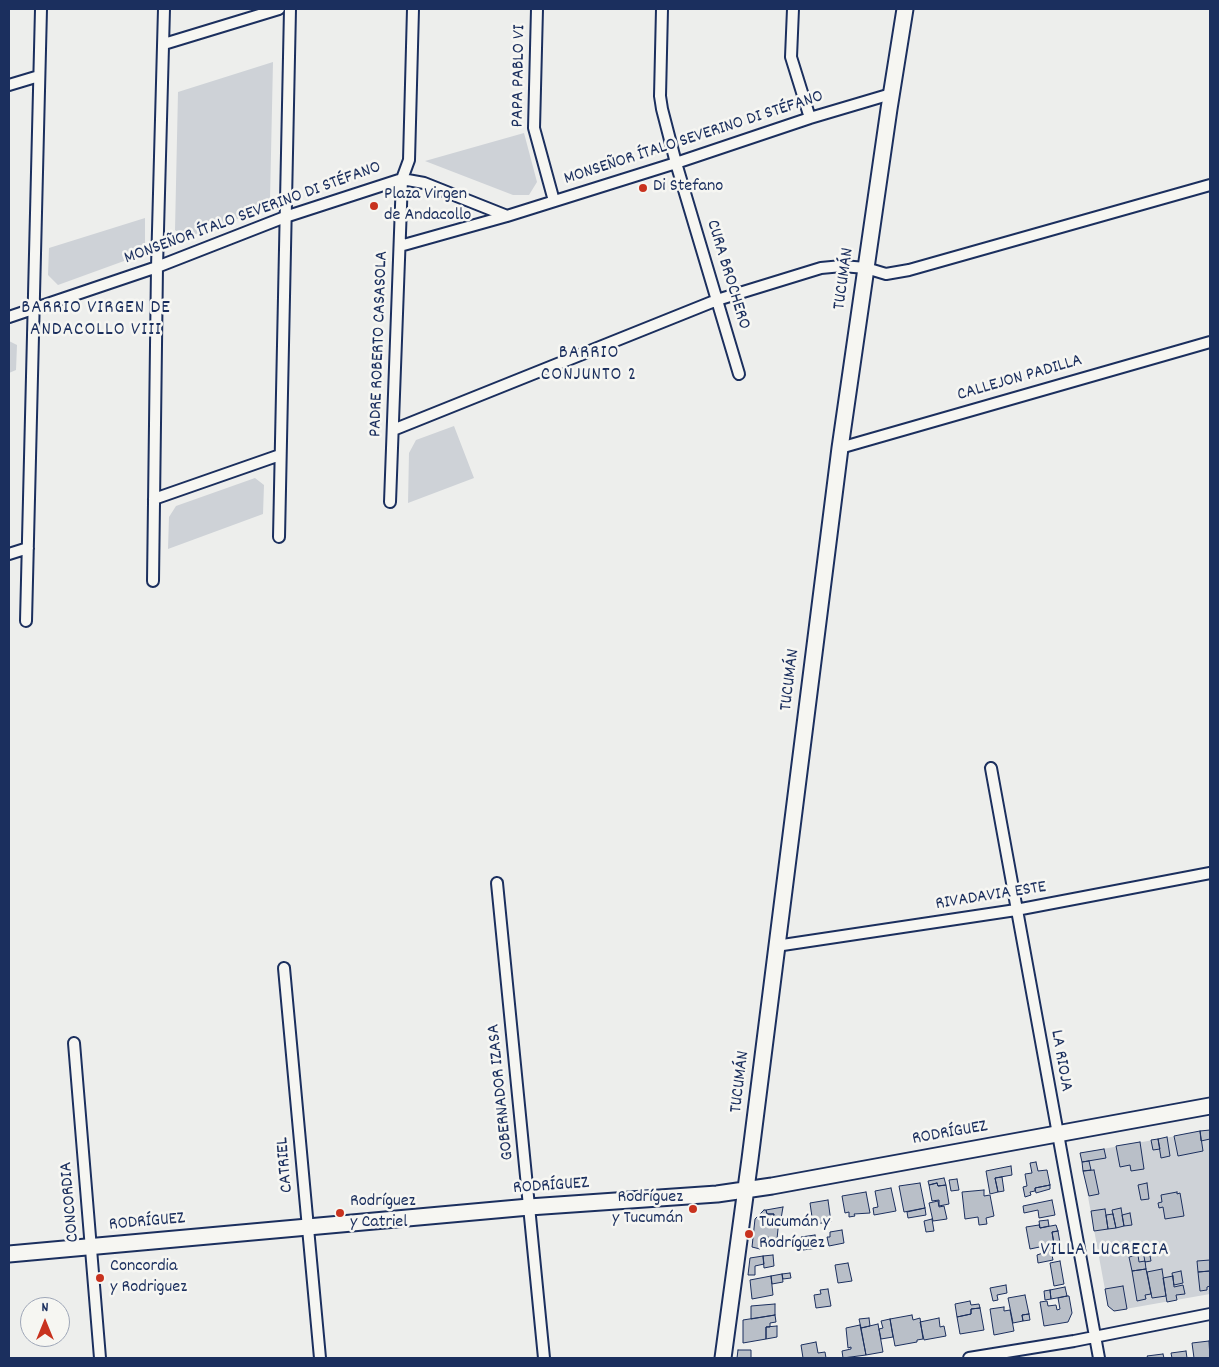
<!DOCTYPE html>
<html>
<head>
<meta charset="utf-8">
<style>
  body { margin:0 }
  #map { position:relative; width:1219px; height:1367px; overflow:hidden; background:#edeeec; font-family:Dekko,sans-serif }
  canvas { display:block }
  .frame { position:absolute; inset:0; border:10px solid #1b2f5e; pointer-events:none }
  .north { position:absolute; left:20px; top:1297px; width:50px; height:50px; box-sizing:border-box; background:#f6f6f2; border:1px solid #9ea6b7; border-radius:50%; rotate:0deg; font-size:14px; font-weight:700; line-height:20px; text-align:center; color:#1b2f5e }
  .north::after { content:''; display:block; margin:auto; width:18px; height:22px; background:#c8321e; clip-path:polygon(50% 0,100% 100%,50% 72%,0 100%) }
</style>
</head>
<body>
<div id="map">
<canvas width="1219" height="1367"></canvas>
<div class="frame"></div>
<div class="north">N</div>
</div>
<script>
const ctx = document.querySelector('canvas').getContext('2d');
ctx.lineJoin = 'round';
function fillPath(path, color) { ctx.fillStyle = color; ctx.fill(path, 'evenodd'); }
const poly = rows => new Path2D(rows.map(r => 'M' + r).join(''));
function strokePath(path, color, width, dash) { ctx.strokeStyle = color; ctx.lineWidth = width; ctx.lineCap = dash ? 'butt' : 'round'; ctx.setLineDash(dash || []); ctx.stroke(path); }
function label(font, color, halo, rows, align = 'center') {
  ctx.font = font + ' Dekko,sans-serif'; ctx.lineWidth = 5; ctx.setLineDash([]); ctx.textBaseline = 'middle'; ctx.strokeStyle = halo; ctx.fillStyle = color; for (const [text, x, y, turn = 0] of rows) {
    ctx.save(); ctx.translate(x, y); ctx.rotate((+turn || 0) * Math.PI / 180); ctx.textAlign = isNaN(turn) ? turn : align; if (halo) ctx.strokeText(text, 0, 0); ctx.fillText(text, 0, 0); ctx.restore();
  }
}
const green = poly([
  [273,62,270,200,262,210,185,238,175,230,178,92],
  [524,133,537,182,529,195,513,195,425,161],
  [145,218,145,246,135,257,58,285,48,275,49,248],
  [9,341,17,345,16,370,9,373],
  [454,426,474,478,408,503,409,453,416,440],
  [255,478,264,485,263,514,168,549,169,517,176,506],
  [1210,1130,1210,1294,1114,1311,1108,1306,1080,1153]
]);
const building = poly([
  [1210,1130,1210,1139,1201,1141,1200,1131,1210,1130],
  [1200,1131,1203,1151,1178,1156,1174,1136,1200,1131],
  [1167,1137,1170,1156,1161,1158,1158,1139,1167,1137],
  [1158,1139,1160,1149,1153,1150,1151,1140,1158,1139],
  [1140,1142,1144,1169,1131,1171,1130,1165,1120,1167,1116,1146,1140,1142],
  [1104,1149,1106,1158,1082,1162,1080,1153,1104,1149],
  [1089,1161,1091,1170,1083,1171,1082,1162,1089,1161],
  [1036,1162,1038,1171,1047,1170,1050,1185,1035,1188,1035,1191,1030,1192,1031,1195,1025,1197,1023,1187,1027,1186,1025,1174,1032,1173,1030,1163,1036,1162],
  [1011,1166,1012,1175,995,1178,998,1192,990,1194,986,1171,1011,1166],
  [1094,1170,1099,1194,1089,1196,1083,1171,1094,1170],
  [1002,1177,1004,1191,998,1192,995,1178,1002,1177],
  [944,1178,946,1185,938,1186,937,1183,929,1185,928,1181,944,1178],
  [957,1179,959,1190,951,1191,949,1180,957,1179],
  [920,1183,925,1208,904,1212,899,1186,920,1183],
  [937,1183,938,1186,946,1185,949,1204,939,1206,939,1200,932,1201,929,1185,937,1183],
  [1147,1183,1149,1199,1141,1200,1138,1185,1147,1183],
  [1050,1185,1050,1189,1036,1193,1035,1188,1050,1185],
  [891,1188,896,1211,874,1215,873,1208,878,1207,875,1191,891,1188],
  [984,1190,984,1196,990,1195,994,1216,986,1218,987,1224,979,1225,978,1217,965,1219,962,1192,984,1190],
  [866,1192,870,1213,854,1214,855,1216,849,1217,849,1212,845,1213,842,1196,866,1192],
  [1177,1192,1177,1194,1180,1193,1184,1216,1165,1219,1163,1207,1159,1208,1158,1203,1162,1202,1161,1195,1177,1192],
  [828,1200,831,1222,813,1224,810,1203,828,1200],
  [1052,1200,1055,1215,1039,1218,1038,1210,1024,1213,1023,1206,1052,1200],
  [938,1201,939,1207,944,1206,947,1219,933,1221,929,1203,938,1201],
  [783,1207,781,1219,773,1218,774,1214,767,1214,766,1210,783,1207],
  [925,1208,926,1215,908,1218,907,1212,925,1208],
  [1121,1208,1124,1226,1116,1228,1112,1210,1121,1208],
  [1105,1209,1108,1229,1094,1231,1091,1211,1105,1209],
  [764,1210,766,1210,767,1214,774,1214,773,1218,779,1219,777,1239,762,1236,760,1249,752,1247,755,1219,764,1210],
  [1130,1213,1132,1225,1124,1226,1122,1215,1130,1213],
  [1113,1214,1116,1228,1108,1229,1106,1215,1113,1214],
  [932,1219,934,1231,926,1232,924,1221,932,1219],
  [1048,1220,1049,1226,1040,1228,1039,1221,1048,1220],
  [1039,1225,1040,1228,1056,1225,1058,1231,1052,1232,1054,1244,1030,1249,1026,1227,1039,1225],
  [842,1230,844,1243,829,1246,827,1237,830,1237,830,1232,842,1230],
  [1058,1231,1060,1243,1054,1244,1052,1232,1058,1231],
  [815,1235,817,1248,803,1250,801,1237,815,1235],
  [1050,1245,1053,1260,1038,1263,1037,1255,1043,1253,1042,1246,1050,1245],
  [1142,1245,1148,1245,1151,1261,1145,1262,1142,1245],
  [773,1255,774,1266,764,1268,763,1256,773,1255],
  [1138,1255,1139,1262,1145,1261,1146,1269,1132,1271,1129,1257,1138,1255],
  [763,1256,764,1264,755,1266,755,1275,748,1275,750,1258,763,1256],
  [1210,1260,1210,1271,1198,1272,1197,1261,1210,1260],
  [1060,1261,1064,1284,1054,1286,1050,1263,1060,1261],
  [848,1263,852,1281,838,1283,835,1265,848,1263],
  [1146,1269,1151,1294,1145,1295,1146,1299,1137,1301,1132,1271,1146,1269],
  [1162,1269,1166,1296,1152,1298,1147,1272,1162,1269],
  [1181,1271,1183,1283,1174,1285,1172,1273,1181,1271],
  [1210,1271,1210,1286,1207,1287,1207,1290,1200,1291,1198,1272,1210,1271],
  [790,1273,791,1278,783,1279,782,1274,790,1273],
  [782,1274,783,1282,772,1284,771,1276,782,1274],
  [771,1276,773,1295,752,1299,750,1280,771,1276],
  [1173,1276,1174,1287,1183,1285,1185,1294,1176,1295,1177,1300,1167,1302,1163,1278,1173,1276],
  [1006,1285,1007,1293,997,1295,998,1300,993,1301,990,1288,1006,1285],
  [1123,1286,1127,1309,1114,1311,1108,1306,1105,1289,1123,1286],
  [1065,1287,1067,1296,1051,1299,1050,1290,1065,1287],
  [828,1289,831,1306,816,1308,814,1295,821,1294,820,1290,828,1289],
  [1050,1290,1051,1299,1045,1300,1044,1291,1050,1290],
  [1025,1295,1029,1314,1022,1315,1023,1321,1013,1323,1008,1298,1025,1295],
  [1067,1296,1069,1296,1072,1313,1068,1322,1044,1326,1040,1302,1047,1301,1048,1306,1056,1305,1057,1310,1060,1309,1058,1298,1067,1296],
  [970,1301,971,1305,979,1304,980,1308,971,1309,971,1314,957,1317,955,1304,970,1301],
  [775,1304,775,1315,751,1319,751,1306,775,1304],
  [1004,1307,1004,1311,1010,1310,1014,1331,994,1335,990,1309,1004,1307],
  [980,1308,984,1330,960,1334,957,1317,971,1314,971,1309,980,1308],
  [1029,1314,1030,1320,1023,1321,1022,1315,1029,1314],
  [775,1315,776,1322,770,1323,770,1327,766,1327,766,1339,743,1343,743,1320,775,1315],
  [912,1315,913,1320,920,1318,923,1339,917,1340,917,1342,895,1346,890,1319,912,1315],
  [869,1318,870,1326,861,1328,859,1319,869,1318],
  [939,1318,940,1327,944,1326,946,1336,924,1340,920,1322,939,1318],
  [890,1319,893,1337,881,1339,879,1329,883,1328,881,1321,890,1319],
  [878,1324,883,1352,866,1355,861,1328,878,1324],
  [860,1325,866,1355,843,1358,842,1351,851,1349,851,1347,848,1348,846,1328,860,1325],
  [777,1326,777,1337,766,1339,766,1327,777,1326],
  [1209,1341,1210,1358,1194,1358,1192,1343,1209,1341],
  [816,1342,818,1353,825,1352,826,1358,803,1358,801,1345,816,1342],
  [738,1350,751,1350,751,1358,768,1358,737,1358,738,1350],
  [1186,1351,1187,1358,1172,1358,1171,1353,1186,1351],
  [1163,1354,1164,1358,1148,1358,1147,1356,1163,1354]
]);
const street = poly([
  [537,9,534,128,554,201],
  [662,9,660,96,662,109,676,163,739,374],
  [793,9,791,57,810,118],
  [164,44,279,9],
  [9,85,39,76],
  [400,246,507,216,676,163,810,118,891,94],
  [9,317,157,267,285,217,402,179,424,183,507,216],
  [393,430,717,300,821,268,842,266,866,268,886,274,909,270,1210,185],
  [840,448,1210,342],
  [154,499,280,455],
  [390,502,402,179,409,160,413,9],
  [279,537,290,9],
  [9,554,28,548],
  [153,581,157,267,164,9],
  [26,621,41,9],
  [991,768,1099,1358],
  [497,883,544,1358],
  [776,946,1016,910,1210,873],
  [284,968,320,1358],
  [74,1043,100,1358],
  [969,1358,1074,1341,1210,1314]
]);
const secondary = poly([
  [9,1254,529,1207,717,1194,772,1186,1210,1106],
  [723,1358,750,1159,840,448,889,109,905,9]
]);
const markers = [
  [643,188,5,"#c8321e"],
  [374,206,5,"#c8321e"],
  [693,1209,5,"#c8321e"],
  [340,1213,5,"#c8321e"],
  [749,1234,5,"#c8321e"],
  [100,1278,5,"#c8321e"]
];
const streetNames = [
  ["PAPA PABLO VI",520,76,-89],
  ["MONSEÑOR ÍTALO SEVERINO DI STÉFANO",694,139,-18],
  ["MONSEÑOR ÍTALO SEVERINO DI STÉFANO",253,214,-20],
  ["CURA BROCHERO",727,275,73],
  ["TUCUMÁN",845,279,-82],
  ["PADRE ROBERTO CASASOLA",380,344,-88],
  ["CALLEJON PADILLA",1020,379,-16],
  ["TUCUMÁN",791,680,-83],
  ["RIVADAVIA ESTE",991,897,-9],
  ["LA RIOJA",1060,1061,80],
  ["TUCUMÁN",741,1082,-83],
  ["GOBERNADOR IZASA",502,1092,-96],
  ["RODRÍGUEZ",950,1134,-10],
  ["CATRIEL",286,1165,-95],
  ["RODRÍGUEZ",551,1187,-4],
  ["CONCORDIA",71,1202,-95],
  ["RODRÍGUEZ",147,1223,-5]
];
const poiNames = [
  ["Di Stefano",653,188],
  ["Plaza Virgen",384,196],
  ["de Andacollo",384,217],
  ["Rodríguez",683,1199,"right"],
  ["y Tucumán",683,1220,"right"],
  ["Rodríguez",350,1203],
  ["y Catriel",350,1224],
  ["Tucumán y",759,1224],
  ["Rodríguez",759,1245],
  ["Concordia",110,1268],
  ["y Rodriguez",110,1289]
];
const neighbourhoodNames = [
  ["BARRIO VIRGEN DE",96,309],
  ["ANDACOLLO VIII",96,331],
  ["BARRIO",589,354],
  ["CONJUNTO 2",589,376],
  ["VILLA LUCRECIA",1105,1251]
];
fillPath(green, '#ced2d7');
fillPath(building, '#b9bfc8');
strokePath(building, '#1b2f5e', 1);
strokePath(street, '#1b2f5e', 14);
strokePath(secondary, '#1b2f5e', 19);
strokePath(street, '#f6f6f2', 10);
strokePath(secondary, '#f6f6f2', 15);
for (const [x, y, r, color] of markers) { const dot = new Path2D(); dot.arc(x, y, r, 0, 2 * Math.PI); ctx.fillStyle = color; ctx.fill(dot); strokePath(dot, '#f6f6f2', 2); }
label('18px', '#1b2f5e', '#f6f6f2', streetNames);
label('18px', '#1b2f5e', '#f6f6f2', poiNames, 'left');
ctx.letterSpacing = '1px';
label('19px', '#1b2f5e', '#f6f6f2', neighbourhoodNames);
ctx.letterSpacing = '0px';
</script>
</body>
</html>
